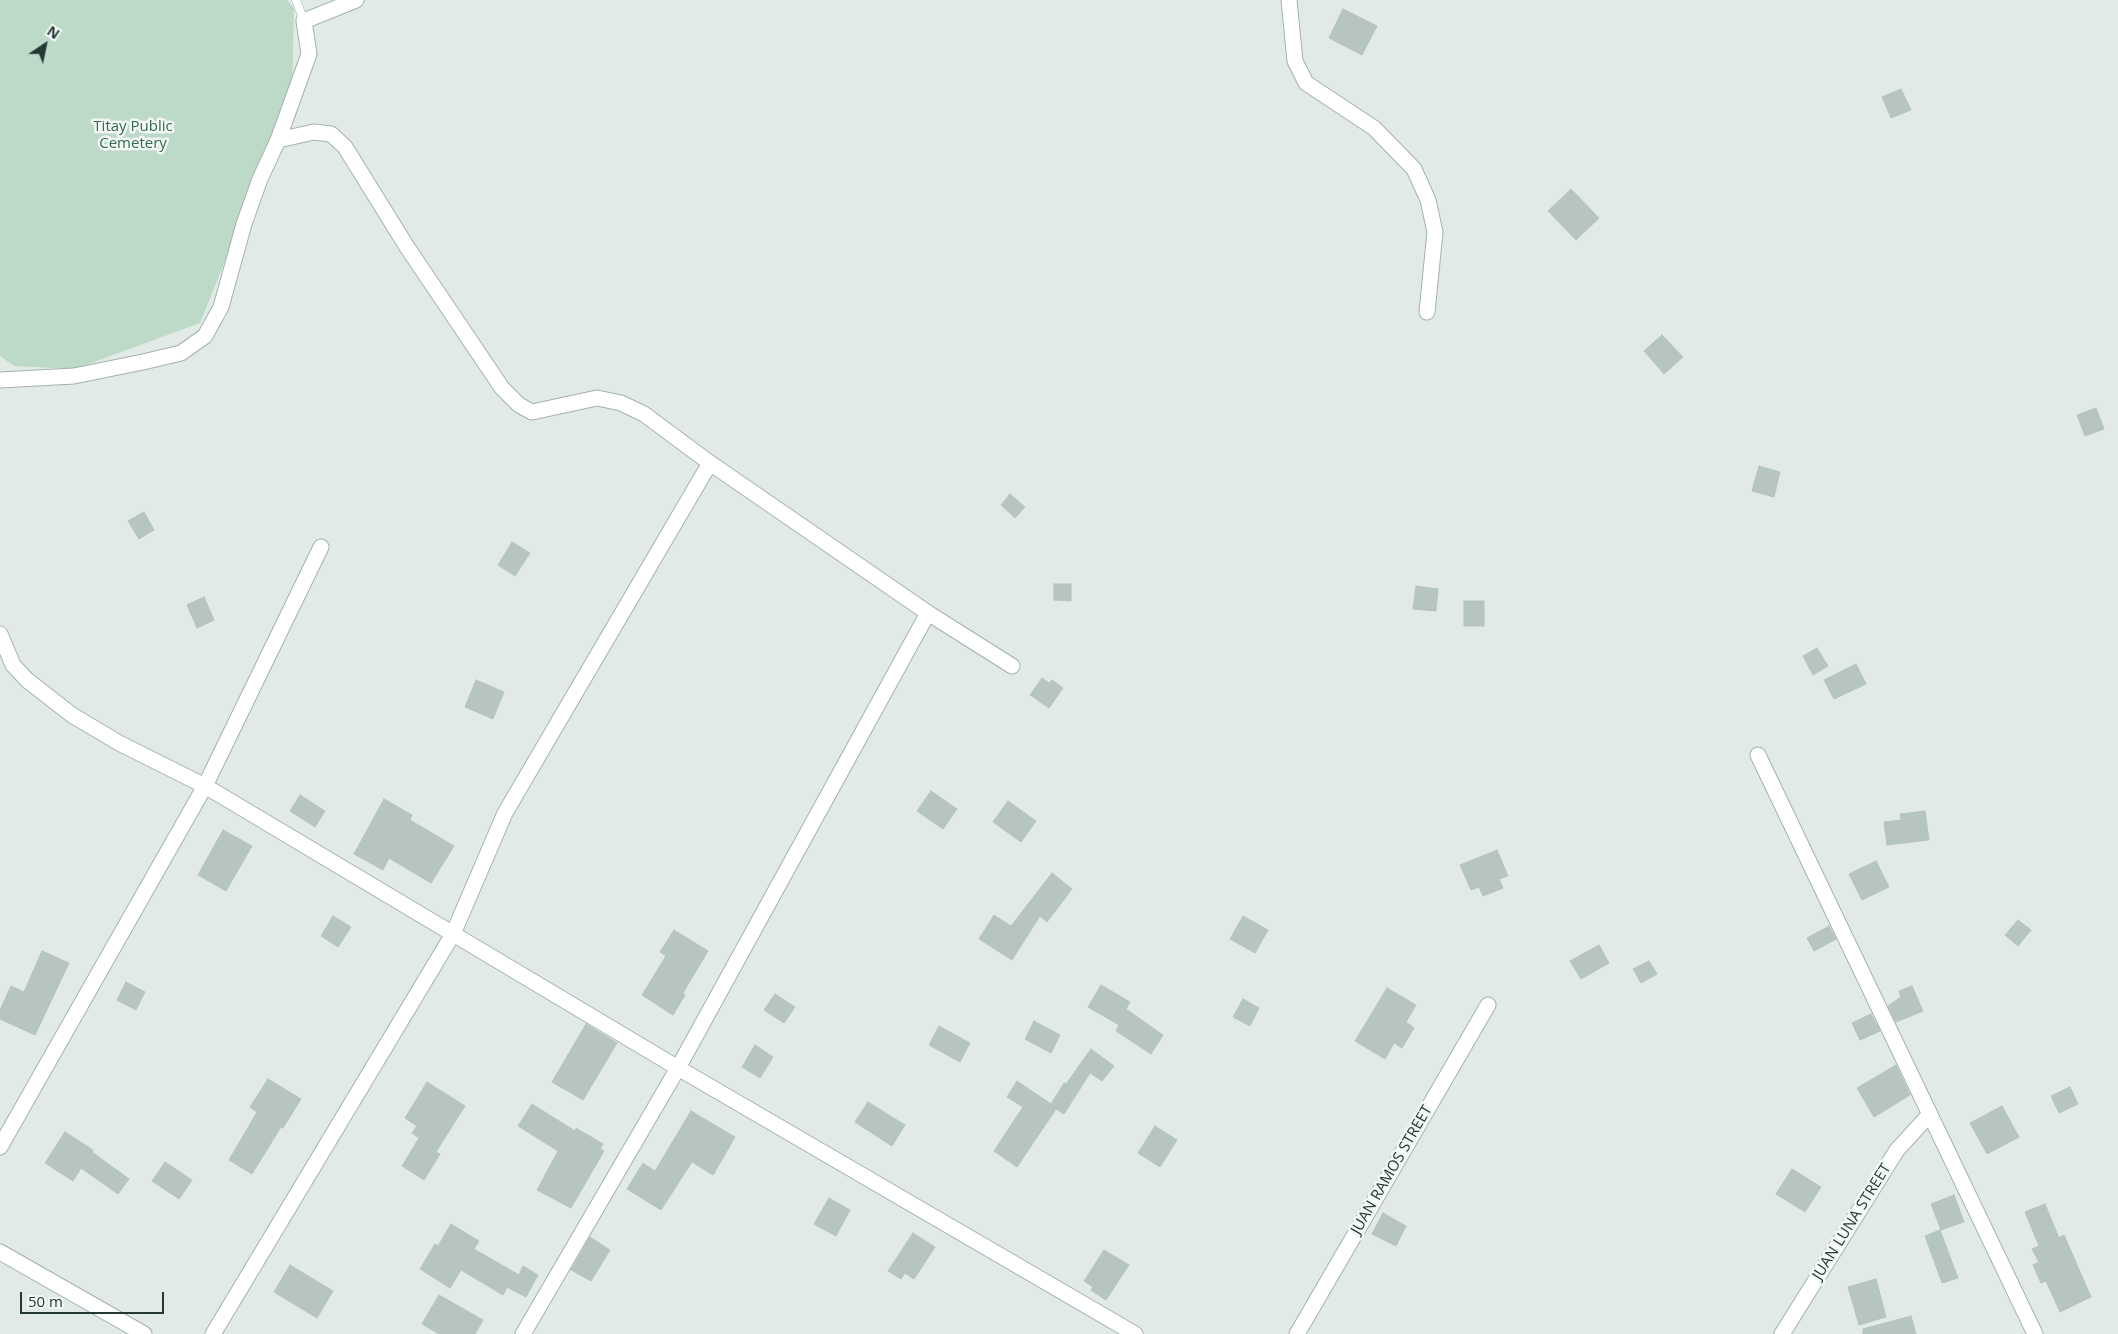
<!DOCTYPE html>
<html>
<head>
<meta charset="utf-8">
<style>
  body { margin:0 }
  #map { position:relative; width:2118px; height:1334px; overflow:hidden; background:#e2eae7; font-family:"Open Sans",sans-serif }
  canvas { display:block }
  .north { position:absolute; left:20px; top:20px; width:50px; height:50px; -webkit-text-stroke:4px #f2f7f5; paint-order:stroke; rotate:34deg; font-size:14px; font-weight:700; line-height:20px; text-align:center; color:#243935 }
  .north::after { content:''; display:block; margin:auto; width:18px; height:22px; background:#243935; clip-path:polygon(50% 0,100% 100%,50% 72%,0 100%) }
  .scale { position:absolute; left:20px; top:1292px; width:144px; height:22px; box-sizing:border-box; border:2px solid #243935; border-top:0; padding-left:6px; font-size:15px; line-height:18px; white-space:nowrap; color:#243935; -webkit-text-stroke:4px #f2f7f5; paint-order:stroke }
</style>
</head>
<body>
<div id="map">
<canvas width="2118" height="1334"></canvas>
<div class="north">N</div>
<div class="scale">50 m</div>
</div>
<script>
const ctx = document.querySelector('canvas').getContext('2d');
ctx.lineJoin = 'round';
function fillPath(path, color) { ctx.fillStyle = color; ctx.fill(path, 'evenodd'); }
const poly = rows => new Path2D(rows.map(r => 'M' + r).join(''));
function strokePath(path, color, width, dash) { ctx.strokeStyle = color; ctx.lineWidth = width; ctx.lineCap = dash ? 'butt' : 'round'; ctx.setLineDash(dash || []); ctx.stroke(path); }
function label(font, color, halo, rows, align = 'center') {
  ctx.font = font + ' "Open Sans",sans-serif'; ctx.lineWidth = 5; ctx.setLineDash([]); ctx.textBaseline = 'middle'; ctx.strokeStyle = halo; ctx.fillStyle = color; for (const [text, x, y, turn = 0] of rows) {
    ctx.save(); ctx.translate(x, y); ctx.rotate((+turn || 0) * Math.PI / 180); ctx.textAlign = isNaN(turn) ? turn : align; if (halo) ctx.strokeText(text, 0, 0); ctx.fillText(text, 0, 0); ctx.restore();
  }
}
const green = poly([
  [0,0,287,0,294,8,292,95,200,323,75,369,14,366,0,356]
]);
const building = poly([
  [1343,9,1377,26,1362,55,1329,38,1343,9],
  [1901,89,1911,110,1891,118,1882,97,1901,89],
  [1571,189,1599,218,1576,240,1548,211,1571,189],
  [1662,335,1683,357,1664,374,1644,351,1662,335],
  [2096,408,2104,429,2085,436,2077,415,2096,408],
  [1759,466,1780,472,1774,497,1752,491,1759,466],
  [1010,494,1025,507,1015,518,1001,505,1010,494],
  [144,512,154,530,139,539,128,521,144,512],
  [512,542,530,553,515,576,498,565,512,542],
  [1054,584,1071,584,1071,601,1054,600,1054,584],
  [1416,586,1438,589,1436,611,1413,609,1416,586],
  [204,597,214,620,197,628,187,605,204,597],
  [1464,601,1484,601,1484,626,1464,626,1464,601],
  [1817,648,1828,666,1813,675,1803,656,1817,648],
  [1856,664,1866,684,1834,699,1824,680,1856,664],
  [1042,678,1049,683,1052,680,1063,688,1049,708,1030,695,1042,678],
  [476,680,504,692,493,719,465,707,476,680],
  [931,791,957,809,943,829,917,811,931,791],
  [300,795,325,811,315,827,290,811,300,795],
  [384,799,412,815,410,820,454,846,431,883,389,858,383,870,354,854,384,799],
  [1008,801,1036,821,1021,842,993,822,1008,801],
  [1925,811,1929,840,1887,845,1884,822,1901,820,1900,814,1925,811],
  [223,830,252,846,226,891,198,875,223,830],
  [1497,850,1508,876,1499,879,1503,888,1483,896,1479,887,1471,890,1460,865,1497,850],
  [1876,861,1889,887,1862,900,1849,874,1876,861],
  [1052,873,1072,889,1047,922,1040,916,1012,960,979,939,994,915,1011,926,1052,873],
  [333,916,351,927,338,947,321,936,333,916],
  [1243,916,1268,930,1255,953,1230,939,1243,916],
  [2018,920,2031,930,2018,946,2005,935,2018,920],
  [1829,926,1836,939,1814,951,1807,938,1829,926],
  [674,930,708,951,683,993,685,995,673,1015,642,995,666,956,660,952,674,930],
  [1599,945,1609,963,1581,979,1570,961,1599,945],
  [42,951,69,963,35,1035,0,1019,0,1010,11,986,24,992,42,951],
  [1649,961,1657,974,1641,983,1633,969,1649,961],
  [126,982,145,992,136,1010,117,1000,126,982],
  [1101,985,1130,1002,1126,1009,1163,1035,1151,1054,1116,1031,1119,1025,1088,1007,1101,985],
  [1912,986,1923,1011,1896,1022,1888,1006,1901,997,1899,991,1912,986],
  [1387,988,1416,1005,1406,1022,1414,1028,1402,1048,1394,1043,1385,1059,1355,1041,1387,988],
  [775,994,795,1007,784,1023,764,1010,775,994],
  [1243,999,1259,1008,1250,1026,1233,1017,1243,999],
  [1871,1014,1880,1031,1860,1040,1852,1023,1871,1014],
  [1034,1021,1060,1035,1051,1053,1025,1039,1034,1021],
  [586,1024,617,1043,583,1100,552,1082,586,1024],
  [939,1026,970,1043,960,1062,929,1045,939,1026],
  [755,1045,773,1057,760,1078,742,1067,755,1045],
  [1091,1049,1114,1066,1102,1081,1090,1073,1064,1114,1056,1109,1017,1167,994,1151,1023,1107,1007,1097,1017,1081,1051,1104,1064,1083,1066,1084,1091,1049],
  [1896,1065,1910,1095,1874,1117,1857,1088,1896,1065],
  [268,1079,301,1099,283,1128,281,1127,252,1174,229,1160,257,1112,250,1107,268,1079],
  [427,1082,465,1106,436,1152,440,1154,424,1180,402,1166,419,1138,412,1133,417,1126,405,1118,427,1082],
  [2070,1087,2078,1104,2059,1113,2051,1096,2070,1087],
  [868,1102,905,1125,892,1146,855,1122,868,1102],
  [532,1104,575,1131,576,1128,603,1144,600,1149,604,1151,571,1208,537,1190,558,1151,518,1126,532,1104],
  [2002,1106,2019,1137,1987,1154,1970,1123,2002,1106],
  [691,1111,735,1137,713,1175,692,1162,661,1210,627,1189,643,1163,655,1171,691,1111],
  [1155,1126,1177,1140,1160,1167,1138,1153,1155,1126],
  [65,1132,93,1150,92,1152,129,1179,118,1194,81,1168,73,1181,45,1163,65,1132],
  [165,1162,192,1180,179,1199,152,1181,165,1162],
  [1792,1169,1821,1187,1805,1212,1776,1194,1792,1169],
  [1954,1195,1964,1222,1941,1230,1931,1204,1954,1195],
  [829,1198,850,1210,836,1236,814,1224,829,1198],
  [2045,1204,2059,1238,2064,1235,2091,1297,2060,1312,2046,1281,2041,1283,2033,1265,2039,1262,2032,1249,2039,1246,2025,1212,2045,1204],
  [1383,1213,1406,1226,1396,1246,1372,1234,1383,1213],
  [451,1224,479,1241,474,1249,519,1275,523,1266,538,1275,526,1297,507,1287,503,1295,461,1270,450,1288,420,1269,435,1244,438,1246,451,1224],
  [1940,1230,1958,1278,1942,1283,1925,1236,1940,1230],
  [913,1233,935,1247,914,1279,905,1273,901,1279,888,1271,913,1233],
  [590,1237,610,1250,591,1281,571,1270,590,1237],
  [1104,1250,1129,1265,1106,1300,1091,1290,1093,1287,1084,1281,1104,1250],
  [290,1265,333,1291,317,1318,274,1292,290,1265],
  [1876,1279,1886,1317,1859,1325,1848,1287,1876,1279],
  [439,1295,483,1320,475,1334,439,1334,422,1324,439,1295],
  [1911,1316,1916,1334,1863,1334,1863,1329,1911,1316]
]);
const lane = poly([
  [296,0,304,21]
]);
const street = poly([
  [1289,0,1295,61,1306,83,1374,128,1414,169,1428,200,1435,232,1427,312],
  [278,140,314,132,331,134,345,147,407,247,502,388,519,405,532,412,597,398,621,403,644,414,710,463,928,613,678,1068,523,1334],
  [0,380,74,376,143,362,181,353,205,336,221,307,244,224,260,179,278,140,309,54,304,21,356,0],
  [928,613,1012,666],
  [0,634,13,665,27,680,72,715,119,743,205,786,678,1068,1135,1334],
  [1758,755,2035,1334],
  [0,1147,205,786,321,547],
  [0,1252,144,1334],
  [213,1334,453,934,505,813,710,463],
  [1297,1334,1488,1005],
  [1782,1334,1897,1150,1929,1115]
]);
const parkNames = [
  ["Titay Public",133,127],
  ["Cemetery",133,144]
];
const streetNames = [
  ["JUAN RAMOS STREET",1392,1170,-60],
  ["JUAN LUNA STREET",1852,1222,-58]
];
fillPath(green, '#bdd9c7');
fillPath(building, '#b7c5c0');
strokePath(building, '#b5c3be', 1);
strokePath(lane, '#a5b1ae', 9);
strokePath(street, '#a5b1ae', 17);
strokePath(lane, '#fff', 8);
strokePath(street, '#fff', 15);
label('15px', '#326c4d', '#f2f7f5', parkNames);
label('15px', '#243935', '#f2f7f5', streetNames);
</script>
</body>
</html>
